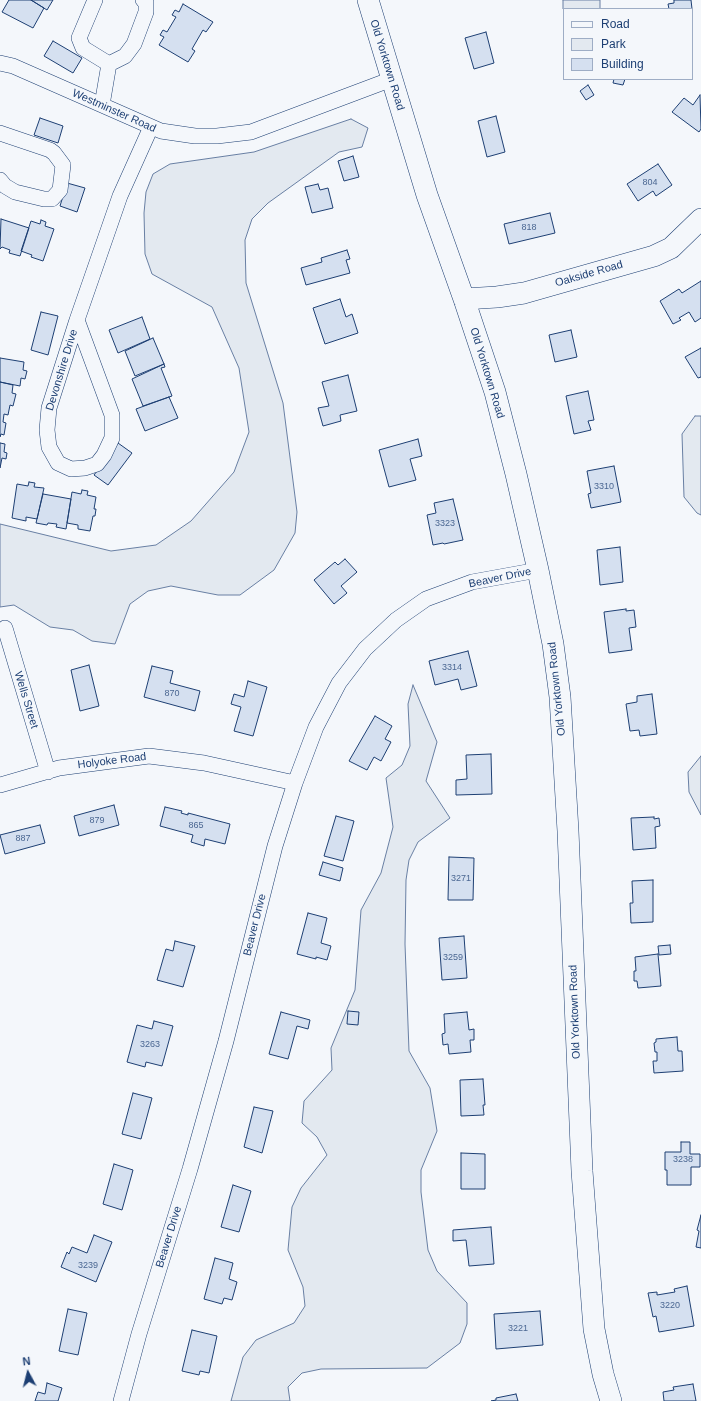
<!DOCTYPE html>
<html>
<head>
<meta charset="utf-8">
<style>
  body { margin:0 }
  #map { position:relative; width:701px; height:1401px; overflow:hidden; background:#f4f7fb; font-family:Helvetica,sans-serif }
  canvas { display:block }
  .legend { position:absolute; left:563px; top:8px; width:130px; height:72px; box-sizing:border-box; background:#f4f7fb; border:1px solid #9eadc5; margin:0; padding:5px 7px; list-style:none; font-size:12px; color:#1d3f73 }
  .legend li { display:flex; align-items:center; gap:8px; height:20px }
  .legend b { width:20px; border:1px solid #9eadc5 }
  .north { position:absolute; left:8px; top:1353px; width:40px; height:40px; -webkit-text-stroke:3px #f4f7fb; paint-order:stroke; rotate:353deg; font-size:11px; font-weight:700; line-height:16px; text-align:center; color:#1d3f73 }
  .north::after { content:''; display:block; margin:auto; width:14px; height:18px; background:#1d3f73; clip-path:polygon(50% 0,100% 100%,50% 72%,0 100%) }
</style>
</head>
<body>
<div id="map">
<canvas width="701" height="1401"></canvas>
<ul class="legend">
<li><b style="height:5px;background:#f4f7fb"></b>Road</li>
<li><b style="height:11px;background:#e3e9f0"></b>Park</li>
<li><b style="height:11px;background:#d5e0f0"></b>Building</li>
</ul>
<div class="north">N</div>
</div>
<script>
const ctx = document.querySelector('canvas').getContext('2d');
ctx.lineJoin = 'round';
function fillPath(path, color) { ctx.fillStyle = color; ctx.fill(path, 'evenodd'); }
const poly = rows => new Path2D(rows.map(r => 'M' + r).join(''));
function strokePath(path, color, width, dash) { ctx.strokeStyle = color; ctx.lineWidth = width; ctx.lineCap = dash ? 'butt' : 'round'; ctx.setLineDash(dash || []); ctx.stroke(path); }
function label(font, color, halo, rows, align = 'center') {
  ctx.font = font + ' Helvetica,sans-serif'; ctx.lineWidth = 3; ctx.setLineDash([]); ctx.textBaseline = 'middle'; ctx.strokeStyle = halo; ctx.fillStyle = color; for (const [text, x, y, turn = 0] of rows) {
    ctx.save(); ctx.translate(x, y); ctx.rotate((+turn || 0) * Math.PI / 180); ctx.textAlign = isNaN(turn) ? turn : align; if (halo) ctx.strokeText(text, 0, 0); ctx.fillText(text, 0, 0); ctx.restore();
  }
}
const green = poly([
  [563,0,600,0,600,9,564,10,563,9,563,0],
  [351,119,368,128,362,147,339,152,268,203,252,219,245,240,246,283,283,403,297,512,295,533,274,570,240,595,218,595,171,586,148,591,130,604,115,644,92,641,73,630,50,627,14,605,0,607,0,524,111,551,156,545,191,521,234,472,249,432,239,368,212,307,152,274,145,254,144,213,146,192,153,174,170,164,254,152,351,119],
  [695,416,701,416,701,515,697,513,684,497,682,434,695,416],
  [413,685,437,742,426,781,450,818,418,842,409,860,406,880,405,944,409,1051,430,1088,437,1131,421,1170,421,1192,428,1250,437,1271,467,1303,467,1324,460,1343,427,1368,321,1369,302,1373,288,1387,290,1401,231,1401,243,1357,256,1340,294,1323,305,1306,303,1287,288,1250,292,1207,301,1188,327,1155,317,1137,302,1123,304,1101,332,1070,331,1048,355,990,361,910,381,873,393,827,386,778,402,765,410,746,408,704,413,685],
  [701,756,701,815,689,792,688,772,701,756]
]);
const building = poly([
  [9,0,31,0,44,8,33,28,2,12,9,0],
  [31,0,53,0,47,10,31,0],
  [674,0,691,0,692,9,669,9,668,4,674,3,674,0],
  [183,4,213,22,206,32,203,30,192,49,195,51,188,62,159,45,164,37,160,35,163,30,167,32,176,17,172,15,175,10,179,12,183,4],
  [486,32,494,63,474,69,465,38,486,32],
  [53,41,82,58,73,73,44,56,53,41],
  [614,79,625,79,623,85,613,83,614,79],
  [588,85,594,95,586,100,580,91,588,85],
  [700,95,701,129,699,132,672,112,684,98,693,105,700,95],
  [496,116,505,152,487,157,478,121,496,116],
  [40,118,63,126,58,143,34,135,40,118],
  [353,156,359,177,344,181,338,161,353,156],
  [658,164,672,185,656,196,653,191,638,201,627,184,658,164],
  [67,183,85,188,77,212,60,206,67,183],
  [318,184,320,190,328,188,333,208,312,213,305,187,318,184],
  [550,213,555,233,509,244,504,224,550,213],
  [1,219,29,228,20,256,9,253,10,250,2,247,0,249,1,219],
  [41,220,46,222,45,226,54,229,43,261,31,257,32,255,21,251,31,221,40,224,41,220],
  [347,250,350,259,346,260,350,273,306,285,301,268,322,262,321,258,347,250],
  [701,281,701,318,695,322,689,312,679,318,681,320,673,324,660,301,679,289,682,293,701,281],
  [340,299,346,317,352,314,358,333,325,344,313,308,340,299],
  [41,312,58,316,48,355,31,350,41,312],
  [142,317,150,339,118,353,109,330,142,317],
  [571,330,577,357,555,362,549,335,571,330],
  [153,338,164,364,135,376,125,351,153,338],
  [701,348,701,377,698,378,685,357,701,348],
  [0,358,24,362,23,370,27,371,25,379,21,378,20,386,0,382,0,358],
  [164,364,165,367,161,368,172,396,143,406,132,379,164,364],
  [348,375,357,411,340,415,341,421,323,426,318,408,329,406,322,382,348,375],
  [0,382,13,385,12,393,16,394,13,406,10,405,8,415,4,414,3,422,6,423,4,435,1,434,0,437,0,382],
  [588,391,594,420,588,421,591,430,574,434,566,396,588,391],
  [169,397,178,418,145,431,136,409,169,397],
  [418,439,422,456,410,459,416,480,389,487,379,450,418,439],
  [0,443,5,444,4,452,7,453,6,459,2,458,0,468,0,443],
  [118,443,132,453,108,485,94,475,118,443],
  [614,466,621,502,591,508,588,494,591,493,587,471,614,466],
  [29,482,35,483,34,487,44,488,37,519,26,517,26,521,12,518,17,484,28,486,29,482],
  [82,490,88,491,87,495,96,497,94,509,96,509,95,516,93,516,90,531,78,529,78,525,67,523,72,492,81,494,82,490],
  [43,494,71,499,66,529,56,527,57,524,48,523,47,525,36,523,43,494],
  [453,499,463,540,444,544,443,543,433,545,427,515,436,513,434,503,453,499],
  [620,547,623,582,600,585,597,550,620,547],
  [345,559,357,572,341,586,347,593,334,604,314,580,335,562,338,565,345,559],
  [626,609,626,611,634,610,636,627,629,628,632,650,609,653,604,612,626,609],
  [468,651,477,686,461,690,458,679,435,685,429,661,468,651],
  [89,665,99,706,80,711,71,670,89,665],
  [152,666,173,671,170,683,200,691,195,711,144,697,152,666],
  [248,681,267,687,253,736,234,731,241,707,231,704,234,694,244,697,248,681],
  [652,694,657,734,640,736,639,730,630,731,626,704,637,702,637,696,652,694],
  [375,716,392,726,385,739,391,742,381,761,374,757,367,770,349,761,375,716],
  [491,754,492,794,456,795,456,780,467,779,466,755,491,754],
  [114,805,119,825,79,836,74,816,114,805],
  [165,807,182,811,181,813,188,815,188,813,230,824,225,844,205,839,204,846,191,842,193,835,160,826,165,807],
  [336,816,354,821,343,861,324,856,336,816],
  [654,817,654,819,659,818,660,826,655,827,656,848,633,850,631,818,654,817],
  [40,825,45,843,5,854,0,835,40,825],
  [449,857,474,858,473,900,448,900,449,857],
  [323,862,343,868,340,881,319,875,323,862],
  [653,880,653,922,631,923,630,903,633,903,632,881,653,880],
  [308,913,327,918,321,943,331,946,327,960,316,957,316,959,297,954,308,913],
  [464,936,467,978,442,980,439,938,464,936],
  [175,941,195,946,183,987,157,980,166,949,173,951,175,941],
  [670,945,671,954,659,955,658,946,670,945],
  [658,954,661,986,638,988,637,981,634,981,634,971,636,971,635,957,658,954],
  [348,1011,359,1012,358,1025,347,1024,348,1011],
  [281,1012,310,1020,308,1029,297,1026,288,1059,269,1054,281,1012],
  [467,1012,469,1030,474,1029,474,1040,470,1040,471,1052,449,1054,448,1044,443,1045,442,1034,445,1033,444,1014,467,1012],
  [154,1021,173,1026,162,1066,146,1062,145,1067,127,1062,137,1025,152,1029,154,1021],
  [677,1037,678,1051,682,1051,683,1071,654,1073,653,1061,657,1061,657,1052,655,1052,654,1043,656,1042,656,1039,677,1037],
  [483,1079,485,1105,483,1105,484,1115,461,1116,460,1080,483,1079],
  [133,1093,152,1098,141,1139,122,1134,133,1093],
  [254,1107,273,1111,262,1153,244,1147,254,1107],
  [681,1142,690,1142,690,1154,700,1154,700,1167,691,1167,691,1185,667,1185,667,1170,665,1170,665,1152,681,1152,681,1142],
  [461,1153,485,1154,485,1189,461,1189,461,1153],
  [114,1164,133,1170,122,1210,103,1204,114,1164],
  [233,1185,251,1191,239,1232,221,1227,233,1185],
  [701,1215,701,1248,696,1247,699,1231,697,1230,701,1215],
  [491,1227,494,1264,469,1266,466,1240,453,1241,453,1230,491,1227],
  [94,1235,112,1242,96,1282,61,1267,67,1252,69,1254,72,1247,87,1253,94,1235],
  [215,1258,233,1263,229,1279,237,1282,232,1300,224,1298,222,1304,204,1299,215,1258],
  [687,1286,694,1326,659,1332,656,1316,653,1317,648,1293,657,1292,657,1295,675,1292,674,1289,687,1286],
  [68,1309,87,1313,78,1355,59,1351,68,1309],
  [540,1311,543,1345,496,1349,494,1314,540,1311],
  [192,1330,217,1336,209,1373,200,1371,199,1375,182,1371,192,1330],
  [47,1383,62,1388,58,1401,35,1401,38,1392,45,1394,47,1383],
  [693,1384,696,1401,664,1401,663,1392,674,1390,673,1387,693,1384],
  [516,1394,518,1401,491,1401,496,1400,496,1398,516,1394]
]);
const street = poly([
  [95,0,79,38,83,48,109,64,125,56,134,44,146,12,146,1,143,0],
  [0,63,13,66,161,131,195,136,217,136,251,132,392,79],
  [102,105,109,64],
  [0,133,50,150,54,153,63,165,60,190,52,199,44,199,15,192,5,186,0,180],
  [77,320,112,415,112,438,104,455,97,464,85,468,71,469,58,463,49,447,47,430,49,408,77,320,120,196,151,127],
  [5,628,48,772],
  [0,785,59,768,149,756,204,763,295,783],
  [121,1401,139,1334,190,1169,226,1041,275,846,295,783,316,727,339,683,365,649,396,620,426,599,472,582,538,570]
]);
const secondary = poly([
  [368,0,427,195,464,299,495,392,516,474,538,570,553,644,560,697,568,831,582,1171,594,1329,603,1374,611,1401],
  [464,299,497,297,524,293,654,256,671,248,701,219]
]);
const numberNames = [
  ["804",650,183],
  ["818",529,228],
  ["3310",604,487],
  ["3323",445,524],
  ["3314",452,668],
  ["870",172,694],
  ["879",97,821],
  ["865",196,826],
  ["887",23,839],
  ["3271",461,879],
  ["3259",453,958],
  ["3263",150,1045],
  ["3238",683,1160],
  ["3239",88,1266],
  ["3220",670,1306],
  ["3221",518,1329]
];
const streetNames = [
  ["Old Yorktown Road",387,65,73],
  ["Westminster Road",114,111,24],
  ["Oakside Road",589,274,-16],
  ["Devonshire Drive",62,370,-73],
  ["Old Yorktown Road",487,373,73],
  ["Beaver Drive",500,578,-12],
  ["Old Yorktown Road",557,689,-96],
  ["Wells Street",26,700,73],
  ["Holyoke Road",112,761,-7],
  ["Beaver Drive",255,925,-76],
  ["Old Yorktown Road",575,1012,-92],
  ["Beaver Drive",169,1237,-73]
];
fillPath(green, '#e3e9f0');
strokePath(green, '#687fa3', 1);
fillPath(building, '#d5e0f0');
strokePath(building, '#1d3f73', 1);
strokePath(street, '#1d3f73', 16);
strokePath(secondary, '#1d3f73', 22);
strokePath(street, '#f4f7fb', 15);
strokePath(secondary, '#f4f7fb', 21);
label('9px', '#4b6792', null, numberNames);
label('11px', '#1d3f73', '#f4f7fb', streetNames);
</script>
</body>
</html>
